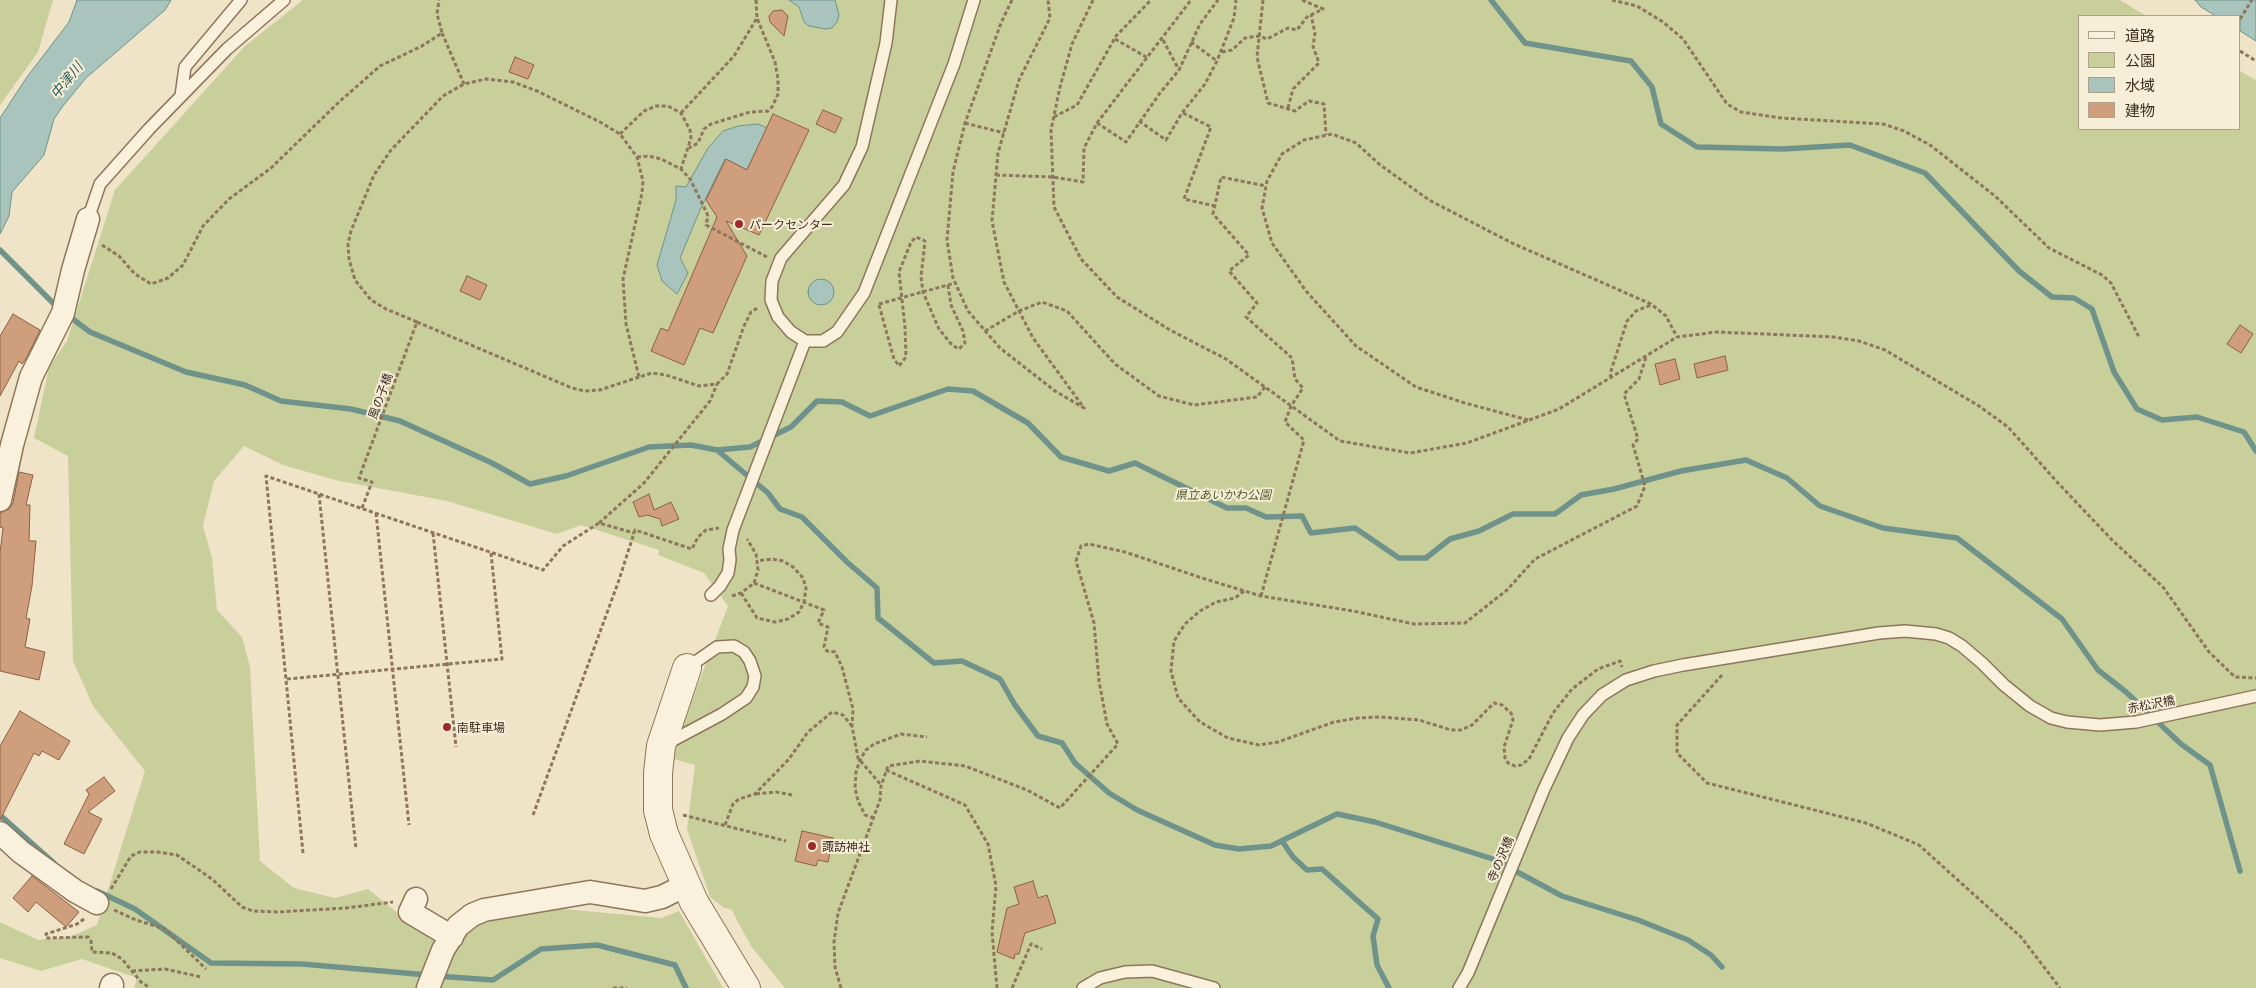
<!DOCTYPE html>
<html>
<head>
<meta charset="utf-8">
<style>
  body { margin:0 }
  #map { position:relative; width:2256px; height:988px; overflow:hidden; background:#f0e4c8; font-family:Georgia,"Noto Sans JP",serif }
  canvas { display:block }
  .legend { position:absolute; left:2078px; top:15px; width:162px; height:115px; box-sizing:border-box; background:#f7eed8; border:1px solid #ada18e; margin:0; padding:6px 9px; list-style:none; font-size:15px; color:#3d2e20 }
  .legend li { display:flex; align-items:center; gap:10px; height:25px }
  .legend b { width:25px; border:1px solid #ada18e }
</style>
</head>
<body>
<div id="map">
<canvas width="2256" height="988"></canvas>
<ul class="legend">
<li><b style="height:6px;background:#faf1dc"></b>道路</li>
<li><b style="height:14px;background:#c9cf9b"></b>公園</li>
<li><b style="height:14px;background:#a9c4bc"></b>水域</li>
<li><b style="height:14px;background:#cf9f7d"></b>建物</li>
</ul>
</div>
<script>
const ctx = document.querySelector('canvas').getContext('2d');
ctx.lineJoin = 'round';
function fillPath(path, color) { ctx.fillStyle = color; ctx.fill(path, 'evenodd'); }
const poly = rows => new Path2D(rows.map(r => 'M' + r).join(''));
function strokePath(path, color, width, dash) { ctx.strokeStyle = color; ctx.lineWidth = width; ctx.lineCap = dash ? 'butt' : 'round'; ctx.setLineDash(dash || []); ctx.stroke(path); }
function label(font, color, halo, rows, align = 'center') {
  ctx.font = font + ' Georgia,"Noto Sans JP",serif'; ctx.lineWidth = 4; ctx.setLineDash([]); ctx.textBaseline = 'middle'; ctx.strokeStyle = halo; ctx.fillStyle = color; for (const [text, x, y, turn = 0] of rows) {
    ctx.save(); ctx.translate(x, y); ctx.rotate((+turn || 0) * Math.PI / 180); ctx.textAlign = isNaN(turn) ? turn : align; if (halo) ctx.strokeText(text, 0, 0); ctx.fillText(text, 0, 0); ctx.restore();
  }
}
const green = poly([
  [0,0,53,0,38,52,0,105],
  [303,0,2120,0,2146,16,2080,16,2080,129,2240,129,2240,71,2256,80,2256,988,785,988,751,946,731,909,724,908,710,897,687,829,695,765,670,758,728,606,704,573,658,555,659,550,581,525,557,534,447,501,335,480,283,465,244,446,214,481,203,526,212,558,217,610,242,637,250,667,260,861,294,888,335,898,368,889,430,939,463,941,475,921,542,907,661,918,679,911,723,988,134,988,137,978,82,959,41,971,0,958,0,922,38,940,70,937,97,925,145,771,93,706,73,661,68,456,34,438,49,367,67,341,115,190,245,46]
]);
const water = poly([
  [77,0,171,0,165,10,86,78,63,106,54,119,44,155,12,192,9,216,0,234,0,118,27,77,69,22,77,0],
  [789,0,835,0,839,15,837,22,832,28,826,29,809,26,804,22,799,7,789,0],
  [2195,0,2256,0,2256,41,2240,31,2240,16,2216,16,2201,7,2195,0],
  [758,124,767,128,747,170,725,159,700,210,680,258,688,273,677,294,662,281,657,265,676,200,676,186,686,187,708,148,723,131,738,126,758,124],
  '808 292a13 13 0 1 1 26 0a13 13 0 1 1-26 0Z'
]);
const stream = poly([
  [1491,0,1525,43,1631,61,1652,87,1661,124,1697,147,1783,149,1850,145,1925,173,2019,271,2052,297,2074,298,2092,309,2114,372,2137,409,2162,420,2197,417,2244,432,2256,451],
  [0,250,56,306],
  [70,317,90,332,186,372,245,385,281,401,351,409,400,421,492,463,530,484,566,476,649,447,691,445,717,450,750,447,791,427,817,401,842,402,870,416,948,389,973,391,1028,423,1061,457,1109,471,1135,463,1227,508,1246,508,1266,517,1302,516,1311,533,1355,528,1399,558,1426,558,1450,539,1479,531,1513,514,1555,514,1581,495,1614,489,1681,471,1746,460,1787,478,1820,506,1883,528,1957,538,2062,619,2098,670,2126,692,2181,744,2210,765,2240,871],
  [717,450,768,493,780,509,802,517,847,562,877,588,878,618,934,663,962,661,1000,679,1015,705,1038,736,1062,743,1075,763,1109,793,1137,810,1215,845,1239,849,1271,846,1337,814,1375,822,1493,859,1562,896,1638,920,1688,940,1711,955,1722,967],
  [0,815,54,863],
  [1282,841,1293,857,1307,870,1322,869,1378,919,1373,936,1377,965,1389,988],
  [97,891,135,909,211,963,302,964,428,975],
  [437,976,493,980,541,949,597,945,675,965,686,988]
]);
const building = poly([
  [782,10,788,16,784,36,770,22,769,16,773,11,782,10],
  [515,57,534,65,528,79,509,72,515,57],
  [823,110,842,118,835,133,816,124,823,110],
  [773,114,809,130,759,235,726,221,747,256,713,333,700,328,684,365,651,351,661,328,668,331,717,217,706,200,726,159,747,170,773,114],
  [467,276,487,285,480,300,460,291,467,276],
  [13,314,40,330,27,357,22,364,19,361,0,396,0,336,13,314],
  [2240,325,2253,334,2241,353,2227,344,2240,325],
  [1725,356,1728,370,1697,378,1694,364,1725,356],
  [1675,359,1680,379,1660,385,1655,364,1675,359],
  [19,472,33,475,26,505,30,505,29,541,36,541,32,586,26,618,30,619,25,647,45,652,39,680,0,671,0,553,3,528,0,527,0,513,9,509,13,503,19,472],
  [649,494,654,510,671,502,679,519,662,526,660,519,647,515,639,517,633,502,649,494],
  [20,711,70,741,59,760,42,751,39,756,34,753,0,820,0,746,20,711],
  [104,777,115,791,88,812,102,819,84,854,64,844,89,794,86,790,104,777],
  [802,831,833,838,828,862,818,860,816,866,795,861,802,831],
  [32,876,79,912,66,927,36,902,28,912,13,898,32,876],
  [1033,881,1038,898,1047,895,1056,923,1025,933,1019,954,1015,954,1014,959,997,952,1007,908,1019,904,1014,887,1033,881]
]);
const path = poly([
  [756,0,757,18],
  [1012,0,1001,23,965,123,953,172,947,240,953,278,968,311,1000,348,1055,391,1084,408,1033,338,1004,282,992,221,998,153,1019,80,1050,18,1048,0],
  [1093,0,1072,44,1060,87,1051,130,1054,207,1081,259,1117,297,1170,330,1226,359,1340,441,1410,453,1467,443,1559,409,1677,337,1717,332,1834,337,1859,341,1885,350,1979,406,2008,427,2058,483,2113,541,2163,587,2209,652,2235,677,2256,678],
  [1263,0,1257,57,1268,103,1295,111,1309,101,1324,104,1326,135],
  [1612,0,1637,6,1663,22,1683,39,1727,104,1741,112,1781,118,1883,124,1904,131,1930,145,1995,196,2049,248,2102,275,2111,283,2139,337],
  [2240,19,2252,0],
  [442,33,464,84],
  [1115,39,1148,58],
  [1163,40,1179,70],
  [1191,42,1217,61],
  [2240,51,2256,61],
  [1222,52,1232,50,1245,38,1259,36,1267,39,1288,28,1297,30,1307,17,1323,9,1302,0],
  [1288,108,1293,89,1319,63,1313,46,1315,33,1311,15],
  [681,113,734,56,757,18,775,62,778,79,778,94,772,107,768,111,750,112,711,124,704,129,698,143,689,148],
  [1183,113,1211,127,1184,199,1215,206],
  [1054,117,1077,105,1116,36,1151,0],
  [1139,121,1166,140,1182,113,1205,84,1217,61,1234,18,1236,0],
  [965,123,1004,133],
  [1097,123,1126,142,1160,93,1179,70,1200,24,1218,0],
  [620,134,644,111,656,106,668,106,681,113,690,130,691,138,681,169],
  [637,157,649,156,661,159,681,169,690,179,703,205,708,216,706,225,767,257],
  [996,175,1053,177,1083,182,1084,148,1097,123,1191,0],
  [102,245,119,256,135,274,151,284,168,278,183,265,203,226,229,199,271,168,339,102,380,66,422,46,442,33,437,14,439,0],
  [879,304,955,283],
  [879,305,894,359,899,366,906,357,905,327,899,272,911,242,916,237,925,241,921,277,923,292,939,329,952,345,959,349,965,343,963,331,951,305,948,285],
  [417,322,386,309,371,300,355,280,349,259,348,244,351,231,374,175,391,150,443,96,464,84,486,79,513,82,537,91,600,122,620,134,637,157,643,181,642,193,623,279,626,324,639,377,652,373,666,375,699,386,717,384,727,374,744,326,751,312,759,307],
  [985,331,1019,311,1042,302,1067,311,1115,364,1159,396,1194,405,1257,397,1265,387],
  [1611,378,1610,374,1627,321,1636,311,1651,305],
  [1528,420,1465,403,1416,387,1356,346,1306,291,1272,243,1262,208,1267,181,1282,154,1304,140,1332,134,1356,143,1379,164,1429,200,1512,243,1651,304,1666,316,1677,337],
  [319,494,356,849],
  [362,508,372,482,359,478,417,322,572,388,585,391,600,390,639,377],
  [376,513,409,825],
  [599,523,644,483,710,401,717,384],
  [433,533,456,747],
  [754,583,824,610,818,623,828,627,824,647,827,651,835,652,842,667,853,709,852,726,858,758,881,785],
  [1244,591,1235,598,1216,602,1200,611,1185,624,1174,641,1171,671,1178,698,1200,722,1228,738,1259,745,1278,742,1334,722,1358,718,1380,717,1419,720,1451,730,1461,730,1472,725,1494,703,1502,705,1511,713,1513,720,1504,747,1505,758,1508,763,1515,766,1521,765,1529,759,1553,713,1572,689,1598,669,1620,661,1622,667],
  [741,593,757,618,775,622,788,619,799,612,804,602,806,588,803,578,793,567,783,561,772,559,757,561],
  [732,596,741,593,754,583,758,570,756,554,747,539],
  [1261,596,1304,440,1285,422,1291,406,1303,388,1295,379,1292,358,1246,317,1257,303,1229,271,1249,255,1213,214,1221,177,1266,186],
  [1722,675,1677,725,1677,753,1707,783,1866,823,1919,845,2021,937,2060,988],
  [287,679,502,659,491,553],
  [886,770,965,805,988,844,996,886,992,932,997,988],
  [756,794,776,792,792,795],
  [533,815,619,580,635,530,692,549,698,537,706,530,719,528],
  [683,815,786,841],
  [874,818,865,815,858,801,855,788,856,772,860,760,866,750,874,744,901,734,927,737],
  [725,825,733,804,739,799,755,794,789,759,808,732,832,712,843,715,852,726],
  [303,853,266,476,543,570,563,546,599,523,634,533],
  [111,889,131,856,140,852,158,852,177,855,212,879,242,907,253,911,278,912,346,908,393,902],
  [114,910,136,920,165,929,206,969],
  [84,919,77,924,46,934,46,938,88,937,91,941,92,952,112,953,122,959,141,982,150,988],
  [132,971,165,969,201,977],
  [613,988,627,988],
  [841,988,835,967,834,942,838,913,880,800,881,786,888,766,920,761,965,766,1027,790,1060,808,1118,744,1107,724,1099,681,1094,623,1076,561,1081,546,1089,544,1125,552,1202,578,1261,596,1353,611,1414,624,1465,623,1507,590,1535,559,1637,506,1645,486,1633,445,1638,439,1624,394,1639,379,1646,357],
  [1012,988,1031,944,1042,949]
]);
const service = poly([
  [891,0,886,43,862,147,844,185,781,258,772,281,771,300,778,317,791,332,805,341,823,341,837,332,864,293,954,64,974,0],
  [181,96,185,67,241,0],
  [88,219,100,184,149,129,227,49,284,0],
  [711,595,720,586,728,573,730,560,729,549,733,530,805,341],
  [666,744,722,714,746,698,753,687,755,676,750,661,744,652,734,646,717,647,687,668],
  [1083,988,1100,978,1125,972,1152,971,1214,988],
  [1459,988,1468,973,1544,789,1568,738,1583,715,1602,695,1626,680,1654,671,1683,665,1879,633,1905,631,1936,634,1949,638,1962,646,1982,663,2004,685,2030,706,2051,718,2067,722,2100,725,2136,722,2256,696]
]);
const minor = poly([
  [0,500,12,445,31,377,63,313,73,270,88,219],
  [0,833,21,852,75,891,97,903],
  [416,899,410,912,452,937],
  [111,988,112,985],
  [428,988,443,950,458,926,472,915,484,910,590,892,645,901,662,897,686,885]
]);
const tertiary = poly([
  [687,668,661,746,658,773,658,810,664,834,694,902,746,988]
]);
const markers = [
  [739,224,5,"#9e2a2b"],
  [447,727,5,"#9e2a2b"],
  [812,846,5,"#9e2a2b"]
];
const poiNames = [
  ["パークセンター",749,224],
  ["南駐車場",457,727],
  ["諏訪神社",822,846]
];
const streetNames = [
  ["風の子橋",380,396,-70],
  ["赤松沢橋",2151,704,-11],
  ["寺の沢橋",1500,859,-67]
];
const parkNames = [
  ["県立あいかわ公園",1223,494]
];
const waterNames = [
  ["中津川",66,80,-51]
];
fillPath(green, '#c9cf9b');
fillPath(water, '#a9c4bc');
strokePath(water, '#6f938a', 1);
strokePath(stream, '#6f938a', 5.5);
fillPath(building, '#cf9f7d');
strokePath(building, '#8d5f41', 1);
strokePath(service, '#8d765c', 14);
strokePath(minor, '#8d765c', 25);
strokePath(tertiary, '#8d765c', 30);
strokePath(path, '#8d765c', 3, [4, 2.5]);
strokePath(service, '#faf1dc', 11);
strokePath(minor, '#faf1dc', 22);
strokePath(tertiary, '#faf1dc', 28);
for (const [x, y, r, color] of markers) { const dot = new Path2D(); dot.arc(x, y, r, 0, 2 * Math.PI); ctx.fillStyle = color; ctx.fill(dot); strokePath(dot, '#f7eed8', 2); }
label('12px', '#3d2e20', '#f7eed8', poiNames, 'left');
label('12px', '#3d2e20', '#f7eed8', streetNames);
label('italic 12px', '#4d5a26', '#f7eed8', parkNames);
label('italic 14px', '#2f5d5a', '#f7eed8', waterNames);
</script>
</body>
</html>
